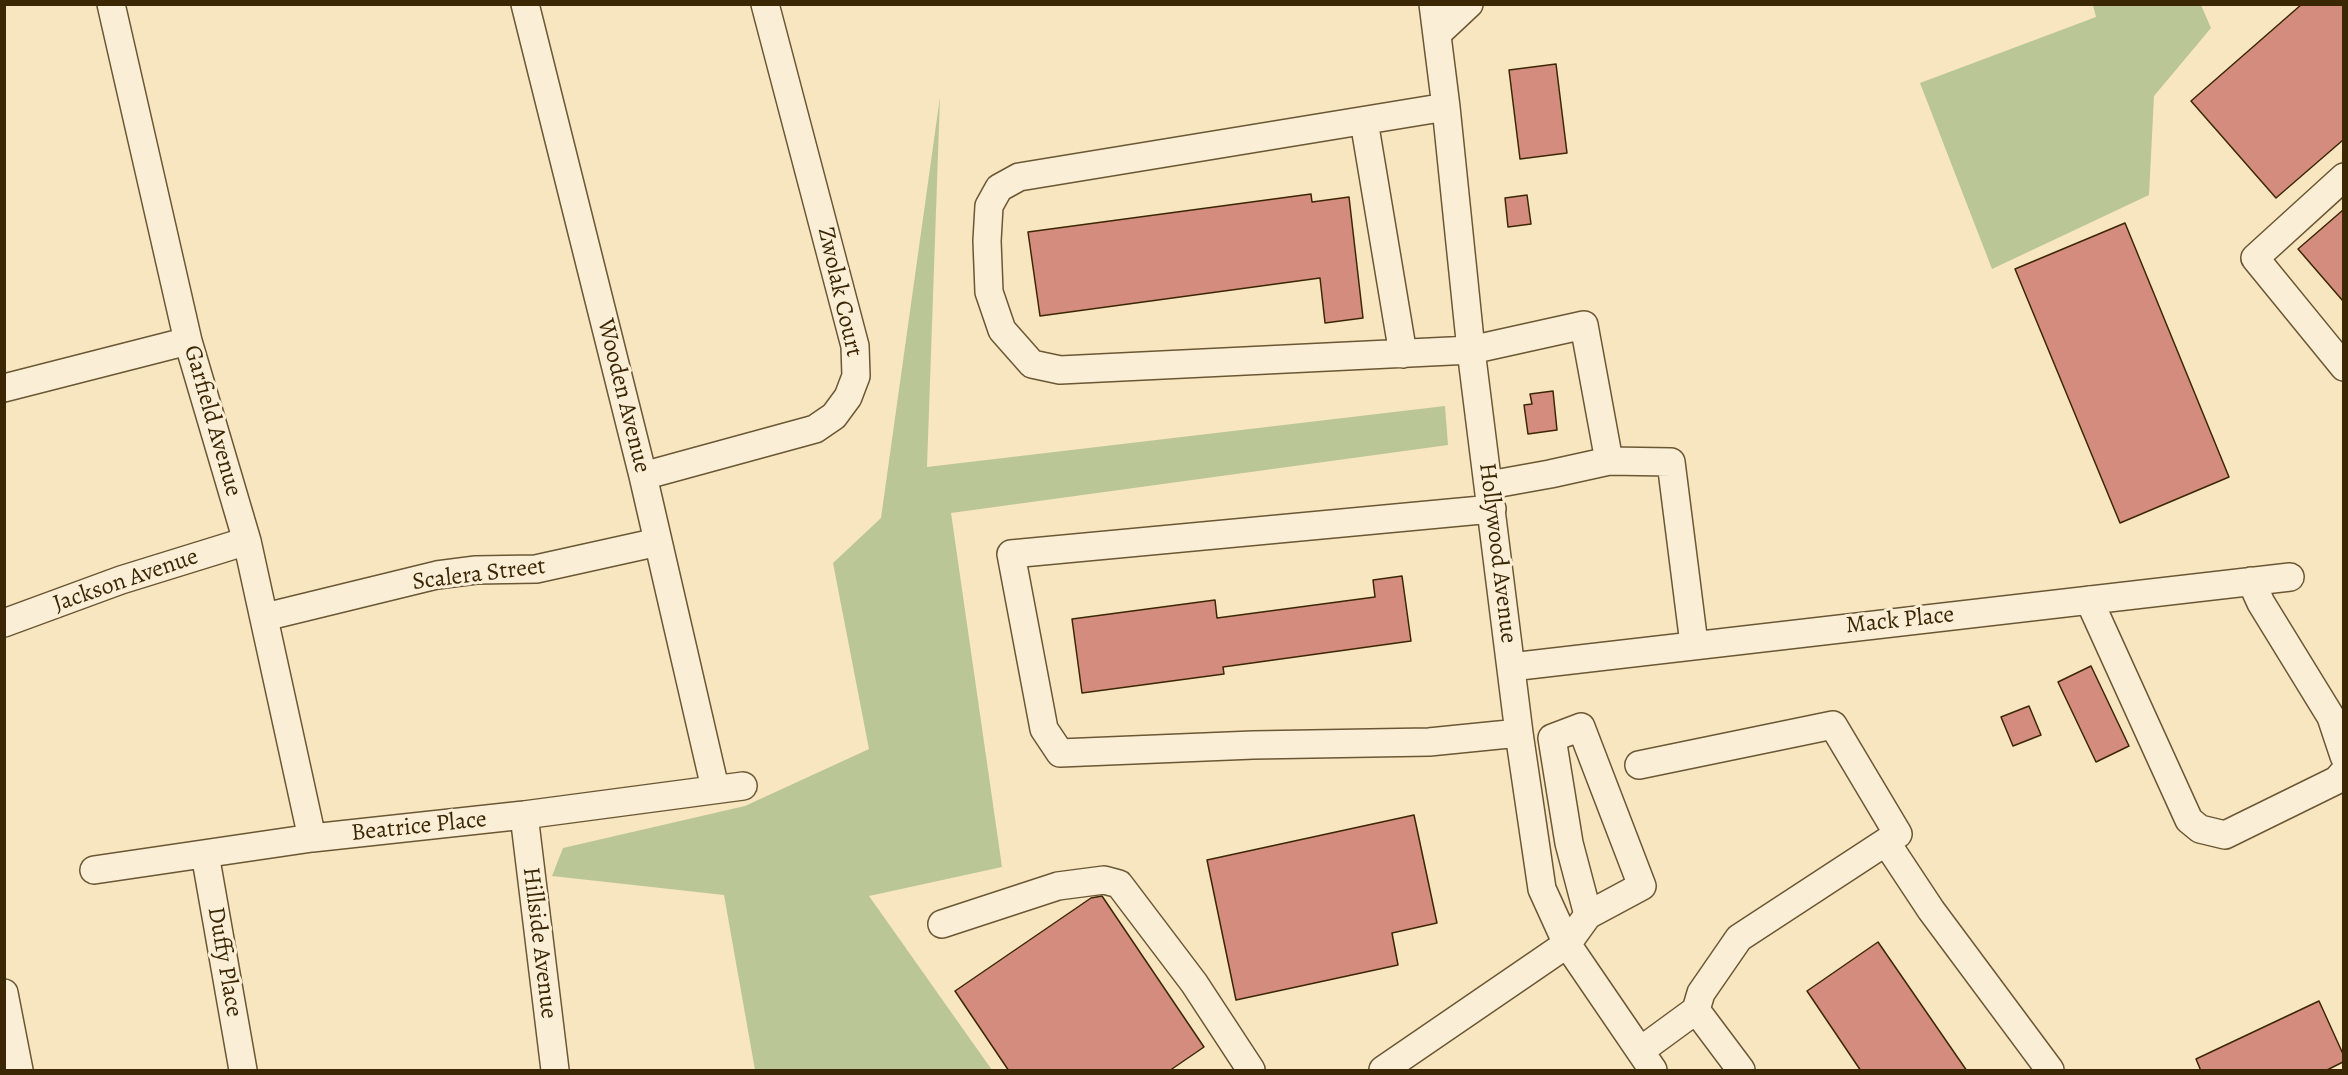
<!DOCTYPE html>
<html>
<head>
<meta charset="utf-8">
<style>
  body { margin:0 }
  #map { position:relative; width:2348px; height:1075px; overflow:hidden; background:#f8e6c0; font-family:Alegreya,serif }
  canvas { display:block }
  .frame { position:absolute; inset:0; border:6px solid #3c2705; pointer-events:none }
</style>
</head>
<body>
<div id="map">
<canvas width="2348" height="1075"></canvas>
<div class="frame"></div>
</div>
<script>
const ctx = document.querySelector('canvas').getContext('2d');
ctx.lineJoin = 'round';
function fillPath(path, color) { ctx.fillStyle = color; ctx.fill(path, 'evenodd'); }
const poly = rows => new Path2D(rows.map(r => 'M' + r).join(''));
function strokePath(path, color, width, dash) { ctx.strokeStyle = color; ctx.lineWidth = width; ctx.lineCap = dash ? 'butt' : 'round'; ctx.setLineDash(dash || []); ctx.stroke(path); }
function label(font, color, halo, rows, align = 'center') {
  ctx.font = font + ' Alegreya,serif'; ctx.lineWidth = 6; ctx.setLineDash([]); ctx.textBaseline = 'middle'; ctx.strokeStyle = halo; ctx.fillStyle = color; for (const [text, x, y, turn = 0] of rows) {
    ctx.save(); ctx.translate(x, y); ctx.rotate((+turn || 0) * Math.PI / 180); ctx.textAlign = isNaN(turn) ? turn : align; if (halo) ctx.strokeText(text, 0, 0); ctx.fillText(text, 0, 0); ctx.restore();
  }
}
const green = poly([
  [2093,5,2201,5,2211,28,2154,96,2149,195,1992,269,1920,83,2096,17],
  [940,97,927,467,1445,406,1448,445,951,513,1002,867,869,896,992,1070,755,1070,724,895,552,876,563,848,745,806,869,749,833,563,881,518]
]);
const building = poly([
  [2302,4,2343,4,2343,140,2276,198,2191,101,2302,4],
  [1556,64,1567,153,1520,159,1509,70,1556,64],
  [1311,194,1312,202,1349,197,1363,318,1325,323,1320,278,1040,316,1028,232,1311,194],
  [1527,195,1531,224,1508,227,1505,198,1527,195],
  [2343,210,2343,301,2298,249,2343,210],
  [2125,223,2229,477,2120,523,2015,269,2125,223],
  [1553,391,1557,430,1528,434,1524,405,1532,404,1530,394,1553,391],
  [1402,576,1411,641,1223,667,1224,674,1082,693,1072,619,1215,600,1217,618,1375,597,1373,580,1402,576],
  [2091,666,2129,746,2096,762,2058,682,2091,666],
  [2029,706,2041,735,2013,746,2001,717,2029,706],
  [1414,815,1437,923,1392,933,1398,965,1236,1000,1207,860,1414,815],
  [1102,896,1204,1047,1169,1071,1009,1071,955,991,1091,898,1102,896],
  [1878,942,1967,1071,1861,1071,1807,991,1878,942],
  [2319,1001,2343,1054,2343,1062,2325,1071,2201,1071,2196,1059,2319,1001]
]);
const minor = poly([
  [111,4,188,341,247,541,312,838],
  [525,4,643,476,715,788],
  [1433,4,1446,107,1471,350,1519,733,1542,889,1567,944,1653,1070],
  [1437,34,1469,4],
  [1446,107,1019,177,999,188,989,206,987,241,989,292,1002,330,1032,364,1060,370,1471,350,1584,325,1609,461],
  [1364,121,1403,354],
  [2344,177,2255,258,2344,367],
  [4,388,188,341],
  [643,476,815,429,834,416,848,397,856,376,855,346,765,4],
  [1489,485,1550,474,1609,461,1671,462,1694,644],
  [1492,509,1011,554,1044,729,1060,753,1253,745,1429,742,1519,733],
  [2251,581,2261,603,2331,717,2344,756],
  [2089,600,2189,820,2200,829,2225,835,2337,780,2344,772],
  [265,617,437,575,476,570,536,569,658,542],
  [4,623,121,580,247,541],
  [1511,667,2290,577],
  [1639,765,1833,725,1898,834,1739,938,1701,993,1696,1010,1640,1051],
  [524,815,555,1070],
  [1886,842,1931,910,2050,1070],
  [205,854,243,1070],
  [94,870,312,838,524,815,743,786],
  [942,924,1058,886,1104,880,1119,884,1194,983,1251,1070],
  [4,993,19,1070],
  [1696,1010,1741,1070],
  [1383,1070,1567,944,1588,915,1642,886,1581,727,1552,738,1569,843,1588,915]
]);
const streetNames = [
  ["Zwolak Court",839,292,77],
  ["Wooden Avenue",623,396,76],
  ["Garfield Avenue",212,421,74],
  ["Hollywood Avenue",1497,553,83],
  ["Scalera Street",479,575,-7],
  ["Jackson Avenue",126,581,-19],
  ["Mack Place",1900,621,-6],
  ["Beatrice Place",419,827,-6],
  ["Hillside Avenue",539,943,83],
  ["Duffy Place",224,962,80]
];
fillPath(green, '#bac695');
fillPath(building, '#d48c7e');
strokePath(building, '#3c2705', 1.5);
strokePath(minor, '#6b5734', 30);
strokePath(minor, '#faefd6', 27);
label('24px', '#3c2705', '#faefd6', streetNames);
</script>
</body>
</html>
